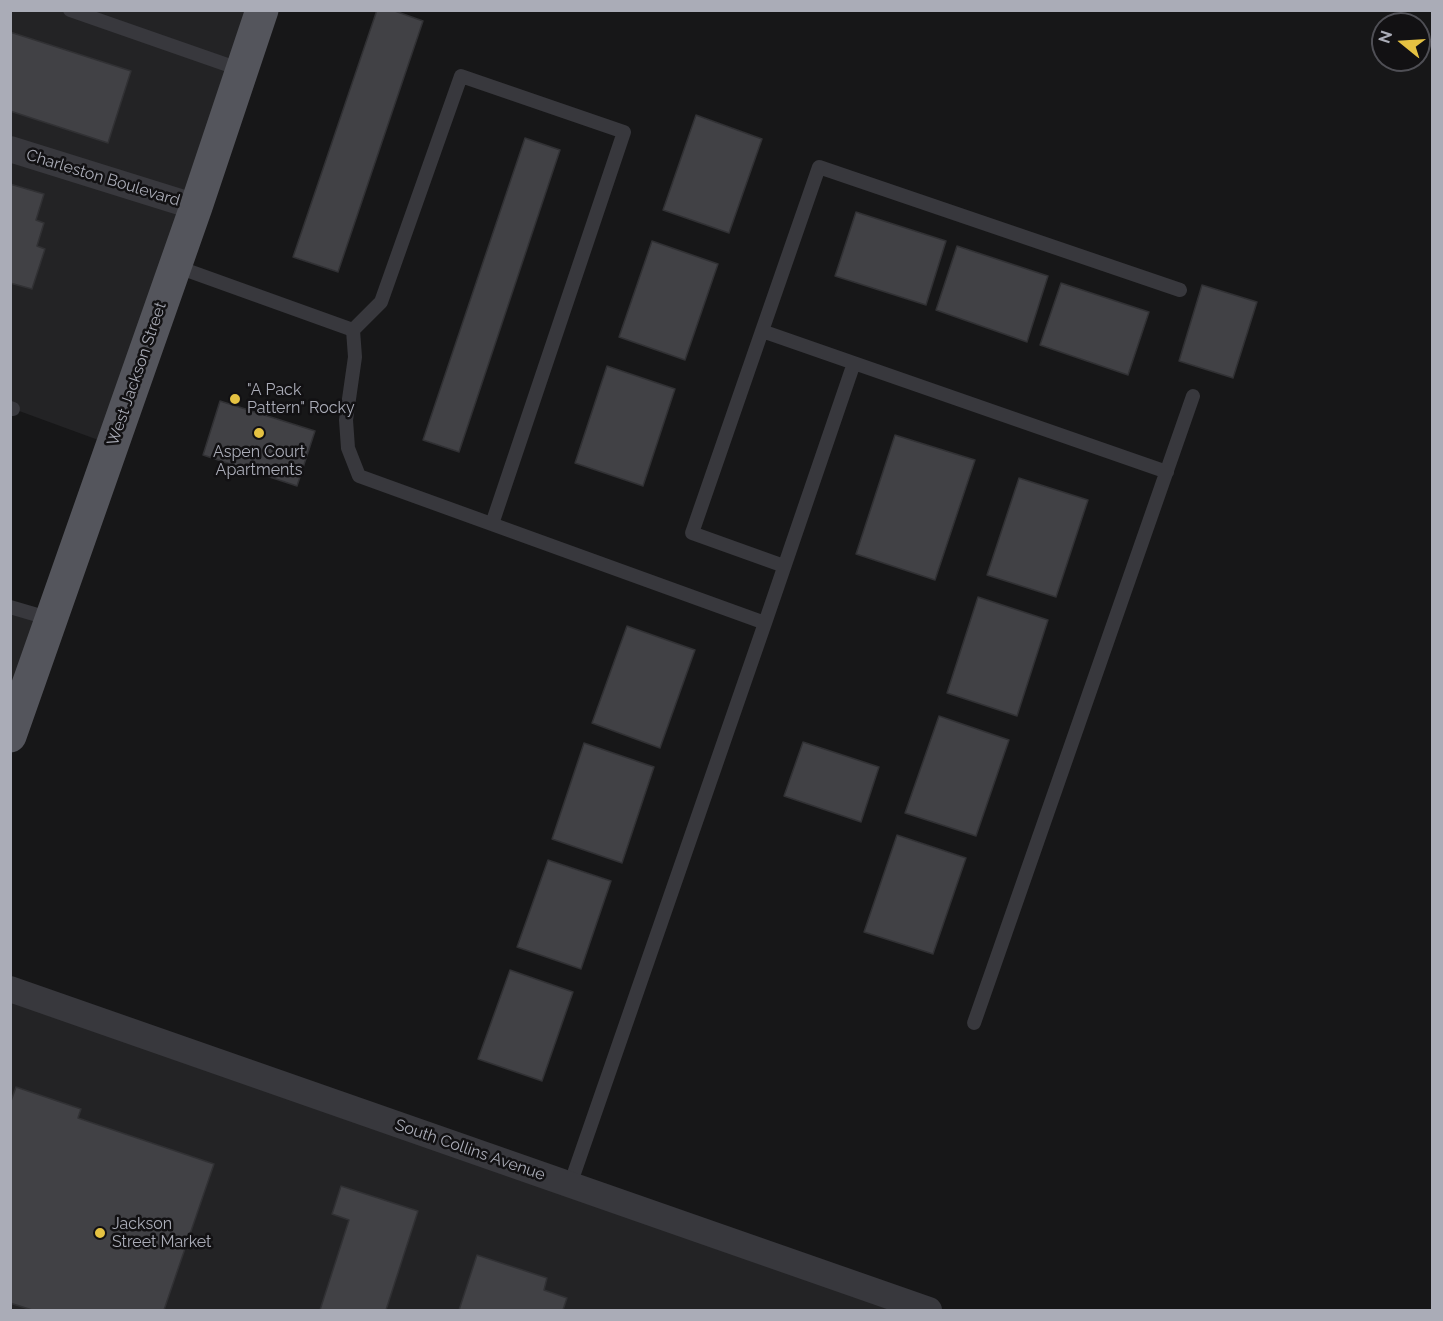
<!DOCTYPE html>
<html>
<head>
<meta charset="utf-8">
<style>
  body { margin:0 }
  #map { position:relative; width:1443px; height:1321px; overflow:hidden; background:#171718; font-family:Raleway,sans-serif }
  canvas { display:block }
  .frame { position:absolute; inset:0; border:12px solid #aaacb7; pointer-events:none }
  .north { position:absolute; left:1371px; top:12px; width:60px; height:60px; box-sizing:border-box; background:#121113; border:2px solid #4f4f55; border-radius:50%; rotate:288deg; font-size:16px; font-weight:700; line-height:24px; text-align:center; color:#aaacb7 }
  .north::after { content:''; display:block; margin:auto; width:21px; height:27px; background:#e5c242; clip-path:polygon(50% 0,100% 100%,50% 72%,0 100%) }
</style>
</head>
<body>
<div id="map">
<canvas width="1443" height="1321"></canvas>
<div class="frame"></div>
<div class="north">N</div>
</div>
<script>
const ctx = document.querySelector('canvas').getContext('2d');
ctx.lineJoin = 'round';
function fillPath(path, color) { ctx.fillStyle = color; ctx.fill(path, 'evenodd'); }
const poly = rows => new Path2D(rows.map(r => 'M' + r).join(''));
function strokePath(path, color, width, dash) { ctx.strokeStyle = color; ctx.lineWidth = width; ctx.lineCap = dash ? 'butt' : 'round'; ctx.setLineDash(dash || []); ctx.stroke(path); }
function label(font, color, halo, rows, align = 'center') {
  ctx.font = font + ' Raleway,sans-serif'; ctx.lineWidth = 5; ctx.setLineDash([]); ctx.textBaseline = 'middle'; ctx.strokeStyle = halo; ctx.fillStyle = color; for (const [text, x, y, turn = 0] of rows) {
    ctx.save(); ctx.translate(x, y); ctx.rotate((+turn || 0) * Math.PI / 180); ctx.textAlign = isNaN(turn) ? turn : align; if (halo) ctx.strokeText(text, 0, 0); ctx.fillText(text, 0, 0); ctx.restore();
  }
}
const built = poly([
  [10,11,262,11,112,445,11,408],
  [11,605,51,619,11,733],
  [11,989,929,1310,11,1310]
]);
const building = poly([
  [377,10,392,10,423,21,338,272,293,257,377,10],
  [10,32,131,71,108,143,10,111,10,32],
  [696,115,762,139,729,233,663,210,696,115],
  [525,138,560,150,459,452,423,440,525,138],
  [10,184,44,194,36,220,44,223,37,246,45,249,32,289,10,283,10,184],
  [856,212,946,241,926,305,835,276,856,212],
  [652,241,718,264,685,360,619,337,652,241],
  [957,246,1048,276,1027,342,936,310,957,246],
  [1061,283,1149,312,1128,375,1040,345,1061,283],
  [1202,285,1257,302,1233,378,1179,361,1202,285],
  [607,366,675,389,643,486,575,463,607,366],
  [220,401,315,431,297,486,203,455,220,401],
  [895,435,975,460,935,580,856,554,895,435],
  [1019,478,1088,500,1056,597,987,575,1019,478],
  [978,597,1048,620,1017,716,947,693,978,597],
  [627,626,695,650,660,748,592,723,627,626],
  [939,716,1009,740,976,836,905,813,939,716],
  [803,742,879,767,861,822,784,796,803,742],
  [584,743,654,767,622,863,552,839,584,743],
  [897,835,966,858,933,954,864,932,897,835],
  [548,860,611,881,581,969,517,947,548,860],
  [510,970,573,992,542,1081,478,1059,510,970],
  [16,1087,81,1109,78,1118,214,1164,164,1310,32,1310,10,1303,10,1104,16,1087],
  [341,1186,418,1211,386,1310,320,1310,349,1220,332,1214,341,1186],
  [477,1255,547,1278,544,1290,567,1298,563,1310,459,1310,477,1255]
]);
const lane = poly([
  [70,10,242,70],
  [175,266,353,330,355,357,346,420,348,448,359,476,765,623,570,1185],
  [353,330,381,302,461,76,624,132,492,524],
  [762,331,692,533,784,566],
  [10,408,13,409],
  [1167,472,762,331,819,167,1180,290],
  [10,607,51,619],
  [765,623,854,363],
  [974,1023,1193,396]
]);
const street = poly([
  [10,149,196,207],
  [10,989,929,1310]
]);
const primary = poly([
  [10,736,196,207,262,10]
]);
const markers = [
  [235,399,6,"#e5c242"],
  [259,433,6,"#e5c242"],
  [100,1233,6,"#e5c242"]
];
const streetNames = [
  ["Charleston Boulevard",103,178,17],
  ["West Jackson Street",137,374,-71],
  ["South Collins Avenue",470,1150,19]
];
const poiNames = [
  ["\"A Pack",247,390],
  ["Pattern\" Rocky",247,408],
  ["Aspen Court",259,452,"center"],
  ["Apartments",259,470,"center"],
  ["Jackson",112,1224],
  ["Street Market",112,1242]
];
fillPath(built, '#232325');
fillPath(building, '#414145');
strokePath(building, '#313134', 1.5);
strokePath(lane, '#38383d', 14);
strokePath(street, '#38383d', 26);
strokePath(primary, '#54555c', 33);
for (const [x, y, r, color] of markers) { const dot = new Path2D(); dot.arc(x, y, r, 0, 2 * Math.PI); ctx.fillStyle = color; ctx.fill(dot); strokePath(dot, '#121113', 2); }
label('16px', '#aaacb7', '#121113', streetNames);
label('16px', '#aaacb7', '#121113', poiNames, 'left');
</script>
</body>
</html>
